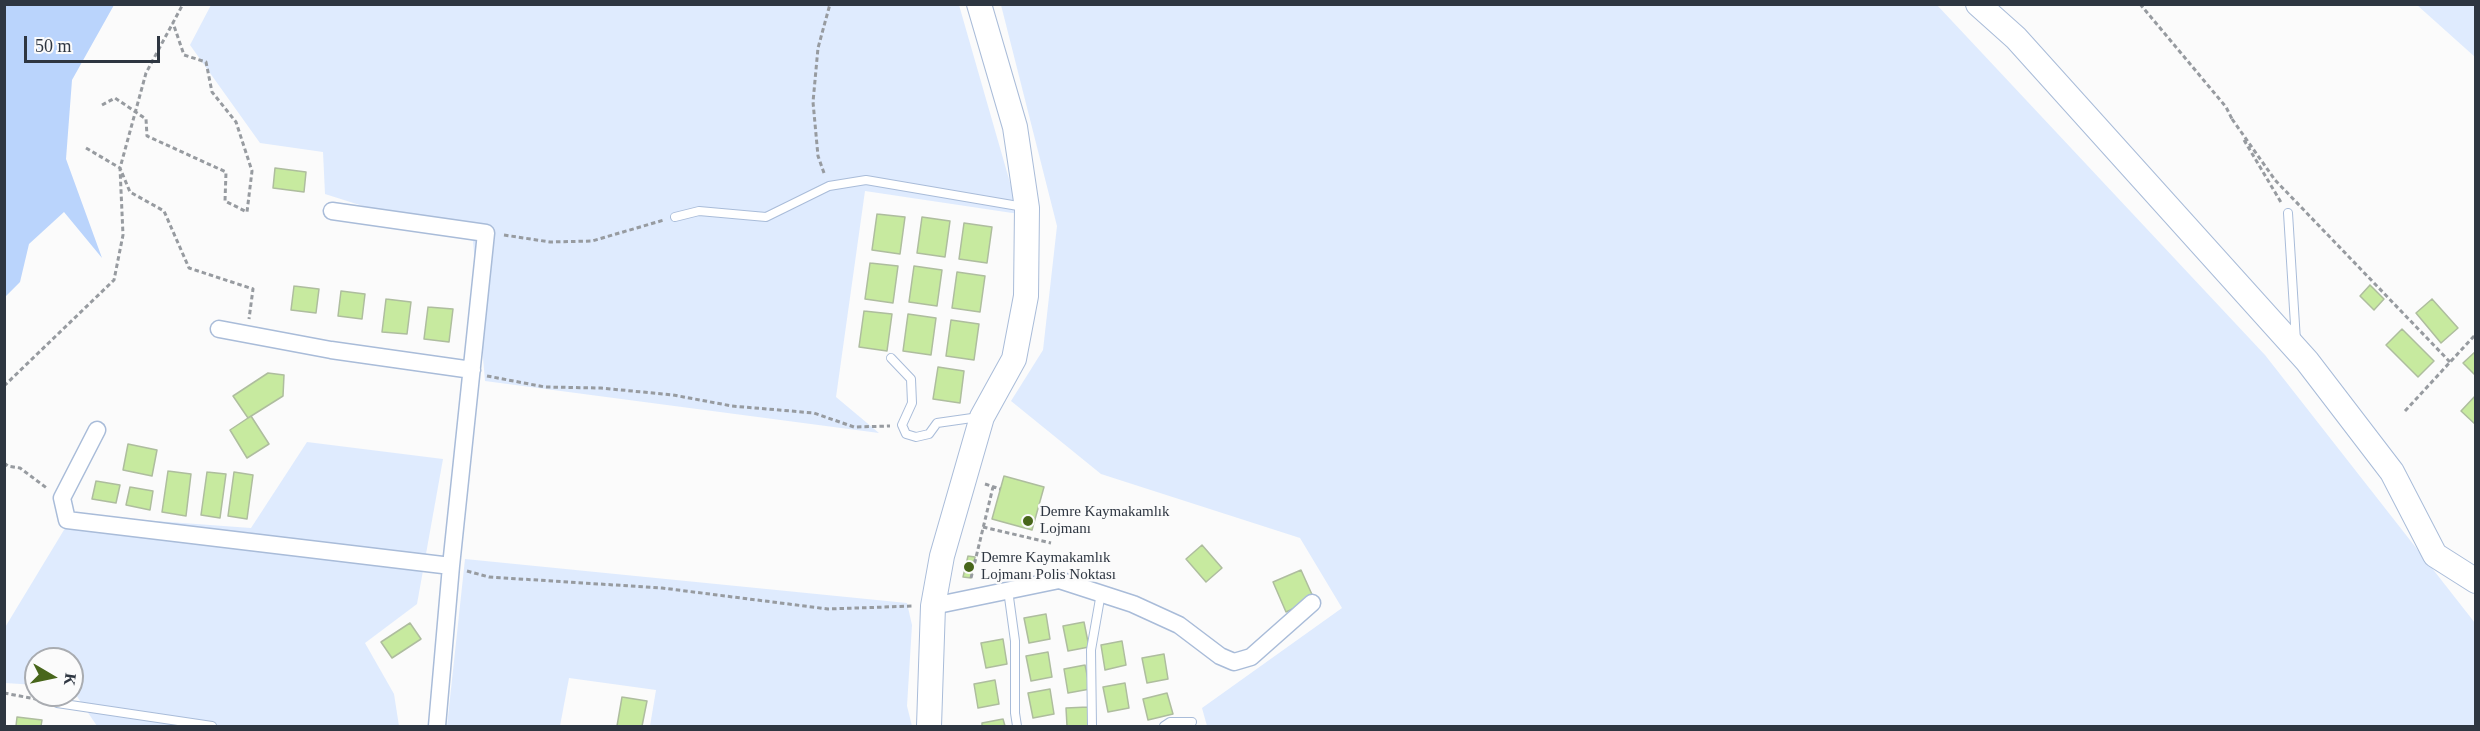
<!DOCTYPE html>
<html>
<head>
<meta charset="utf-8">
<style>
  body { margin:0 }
  #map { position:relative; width:2480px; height:731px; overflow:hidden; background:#fbfbfb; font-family:Georgia,serif }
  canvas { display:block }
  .frame { position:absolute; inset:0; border:6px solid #2e3641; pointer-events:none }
  .north { position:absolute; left:24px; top:647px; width:60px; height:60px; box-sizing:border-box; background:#fbfbfb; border:2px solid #a9acb1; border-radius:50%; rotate:99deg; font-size:16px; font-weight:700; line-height:24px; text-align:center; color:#2e3641 }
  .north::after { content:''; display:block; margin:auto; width:21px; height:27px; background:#48661b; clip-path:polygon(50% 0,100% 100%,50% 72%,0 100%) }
  .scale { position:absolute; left:24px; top:36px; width:136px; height:27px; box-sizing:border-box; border:3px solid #2e3641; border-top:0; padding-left:8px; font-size:18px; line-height:21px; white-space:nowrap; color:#2e3641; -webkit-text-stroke:4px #fbfbfb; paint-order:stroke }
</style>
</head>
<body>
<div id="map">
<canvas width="2480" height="731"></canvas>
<div class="frame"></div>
<div class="north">K</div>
<div class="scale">50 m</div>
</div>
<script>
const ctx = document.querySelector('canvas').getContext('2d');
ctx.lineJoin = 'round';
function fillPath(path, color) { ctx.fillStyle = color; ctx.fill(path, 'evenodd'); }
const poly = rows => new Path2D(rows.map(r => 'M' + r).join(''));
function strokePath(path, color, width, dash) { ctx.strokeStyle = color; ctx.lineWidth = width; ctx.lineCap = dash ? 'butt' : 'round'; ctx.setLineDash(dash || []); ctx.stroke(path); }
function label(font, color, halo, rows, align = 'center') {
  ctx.font = font + ' Georgia,serif'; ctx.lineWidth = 5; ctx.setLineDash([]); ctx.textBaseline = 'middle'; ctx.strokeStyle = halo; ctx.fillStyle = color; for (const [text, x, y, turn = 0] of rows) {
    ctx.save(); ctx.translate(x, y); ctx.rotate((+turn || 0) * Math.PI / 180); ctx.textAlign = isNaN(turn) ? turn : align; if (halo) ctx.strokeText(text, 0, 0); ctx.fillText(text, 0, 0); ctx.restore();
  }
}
const green = poly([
  [211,5,959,5,1019,214,865,191,836,397,879,433,485,381,473,241,325,194,323,152,260,143,190,45],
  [1001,5,1937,5,2265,355,2475,623,2475,726,1207,726,1202,708,1342,608,1300,538,1101,474,1011,401,1043,350,1057,226],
  [2417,5,2475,5,2475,57],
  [307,442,443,459,417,604,365,643,394,694,399,726,97,726,72,689,72,659,36,659,36,685,5,683,4,629,73,515,251,528],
  [465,559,907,603,912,625,907,706,912,726,650,726,656,690,569,678,560,726,447,726]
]);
const water = poly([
  [5,4,114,5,72,80,66,159,102,258,64,212,29,244,20,282,5,297]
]);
const building = poly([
  [275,168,306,172,304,192,273,188,275,168],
  [877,214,905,217,900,254,872,250,877,214],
  [922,217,950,221,945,257,917,253,922,217],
  [964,223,992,227,987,263,959,259,964,223],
  [870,263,898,266,893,303,865,299,870,263],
  [914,266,942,270,937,306,909,302,914,266],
  [957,272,985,276,980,312,952,308,957,272],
  [2370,285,2384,299,2374,310,2360,296,2370,285],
  [294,286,319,289,316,313,291,310,294,286],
  [341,291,365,294,362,319,338,316,341,291],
  [386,299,411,302,407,334,382,332,386,299],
  [2432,299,2458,328,2441,343,2416,313,2432,299],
  [428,307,453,309,449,342,424,339,428,307],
  [864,311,892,314,887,351,859,347,864,311],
  [908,314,936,318,931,355,903,351,908,314],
  [951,320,979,324,974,360,946,356,951,320],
  [2402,329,2434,361,2418,377,2386,345,2402,329],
  [2476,351,2476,376,2463,363,2476,351],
  [938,367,964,371,960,403,933,399,938,367],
  [268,373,284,375,283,396,248,418,233,396,268,373],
  [2476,395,2476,425,2461,411,2476,395],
  [251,416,269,444,247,458,230,430,251,416],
  [128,444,157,450,152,476,123,470,128,444],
  [168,471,191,474,186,516,162,512,168,471],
  [207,472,226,474,220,518,201,515,207,472],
  [234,472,253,475,247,519,228,516,234,472],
  [1004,476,1044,487,1032,530,992,519,1004,476],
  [96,481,120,485,116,503,92,499,96,481],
  [130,487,153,491,150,510,126,505,130,487],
  [1202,545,1222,568,1206,582,1186,559,1202,545],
  [968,556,975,557,971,578,963,577,968,556],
  [1301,570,1314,599,1286,612,1273,582,1301,570],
  [1046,614,1050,639,1029,643,1024,618,1046,614],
  [1084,622,1089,647,1068,651,1063,626,1084,622],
  [410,623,421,639,392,658,381,642,410,623],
  [1003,639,1007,664,986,668,981,643,1003,639],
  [1122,641,1126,665,1105,670,1101,645,1122,641],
  [1048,652,1052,677,1031,681,1026,656,1048,652],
  [1164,654,1168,679,1147,683,1142,658,1164,654],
  [1085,665,1090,689,1068,693,1064,669,1085,665],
  [995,680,999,704,978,708,974,684,995,680],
  [1125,683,1129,708,1108,712,1103,687,1125,683],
  [1050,689,1054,714,1033,718,1028,693,1050,689],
  [1167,693,1173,714,1148,720,1143,699,1167,693],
  [622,697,647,701,642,726,617,726,622,697],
  [1088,707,1089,726,1067,726,1066,708,1088,707],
  [17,717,42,720,41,726,16,726,17,717],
  [1003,719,1005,726,982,726,982,723,1003,719]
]);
const path = poly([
  [2140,4,2226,107,2232,119],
  [102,105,115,98,146,119,147,136,226,172,225,201,247,212,252,171,236,122,212,92,206,62,184,55,173,23],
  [2232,119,2275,180,2450,362],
  [2244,140,2282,204],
  [86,148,120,168,130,192,164,211,189,268,253,289,249,319],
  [824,173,818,156,813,102,818,48,830,4],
  [504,235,550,242,592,241,664,220],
  [487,376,545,387,601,388,673,395,732,406,814,413,854,427,890,426],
  [4,386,114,280,123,235,120,168,146,73,183,4],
  [2405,411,2476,334],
  [4,463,8,466,20,468,48,489],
  [985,484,1000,489],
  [983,527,1051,543],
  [467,571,489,577,662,588,828,609,914,606],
  [971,578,993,487],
  [4,693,46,701]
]);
const lane = poly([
  [2288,213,2296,341],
  [675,217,699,211,766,217,829,186,866,180,1024,207],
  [891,358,911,379,912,403,902,425,906,434,916,437,929,434,937,423,979,417],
  [1008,590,1015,641,1015,713,1017,726],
  [57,703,212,726],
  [1092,726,1091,650,1101,593],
  [1164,726,1170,722,1192,722]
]);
const street = poly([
  [332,211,486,233,451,566,437,726],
  [219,329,331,350,472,370],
  [97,430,62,498,67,520,451,566],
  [933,606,1059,580,1133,604,1179,625,1220,656,1234,662,1251,657,1312,603]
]);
const secondary = poly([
  [1978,4,2016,38,2307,361,2392,472,2435,555,2476,581],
  [929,726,933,606,942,556,982,417,1014,359,1026,296,1027,208,1015,127,979,4]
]);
const markers = [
  [1028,521,6,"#48661b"],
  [969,567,6,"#48661b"]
];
const poiNames = [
  ["Demre Kaymakamlık",1040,512],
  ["Lojmanı",1040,529],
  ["Demre Kaymakamlık",981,558],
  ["Lojmanı Polis Noktası",981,575]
];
fillPath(green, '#dfebfe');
fillPath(water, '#bad4fc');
fillPath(building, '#c7ea9f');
strokePath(building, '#aebd9e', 1.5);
strokePath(lane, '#a9bcd9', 10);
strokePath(street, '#a9bcd9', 19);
strokePath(secondary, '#a9bcd9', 26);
strokePath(path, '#979ba0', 3, [4.5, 3]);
strokePath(lane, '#fff', 8);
strokePath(street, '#fff', 16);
strokePath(secondary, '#fff', 24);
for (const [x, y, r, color] of markers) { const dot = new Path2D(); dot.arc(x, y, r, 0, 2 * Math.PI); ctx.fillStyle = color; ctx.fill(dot); strokePath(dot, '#fbfbfb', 2); }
label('15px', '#2e3641', '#fbfbfb', poiNames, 'left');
</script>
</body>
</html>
